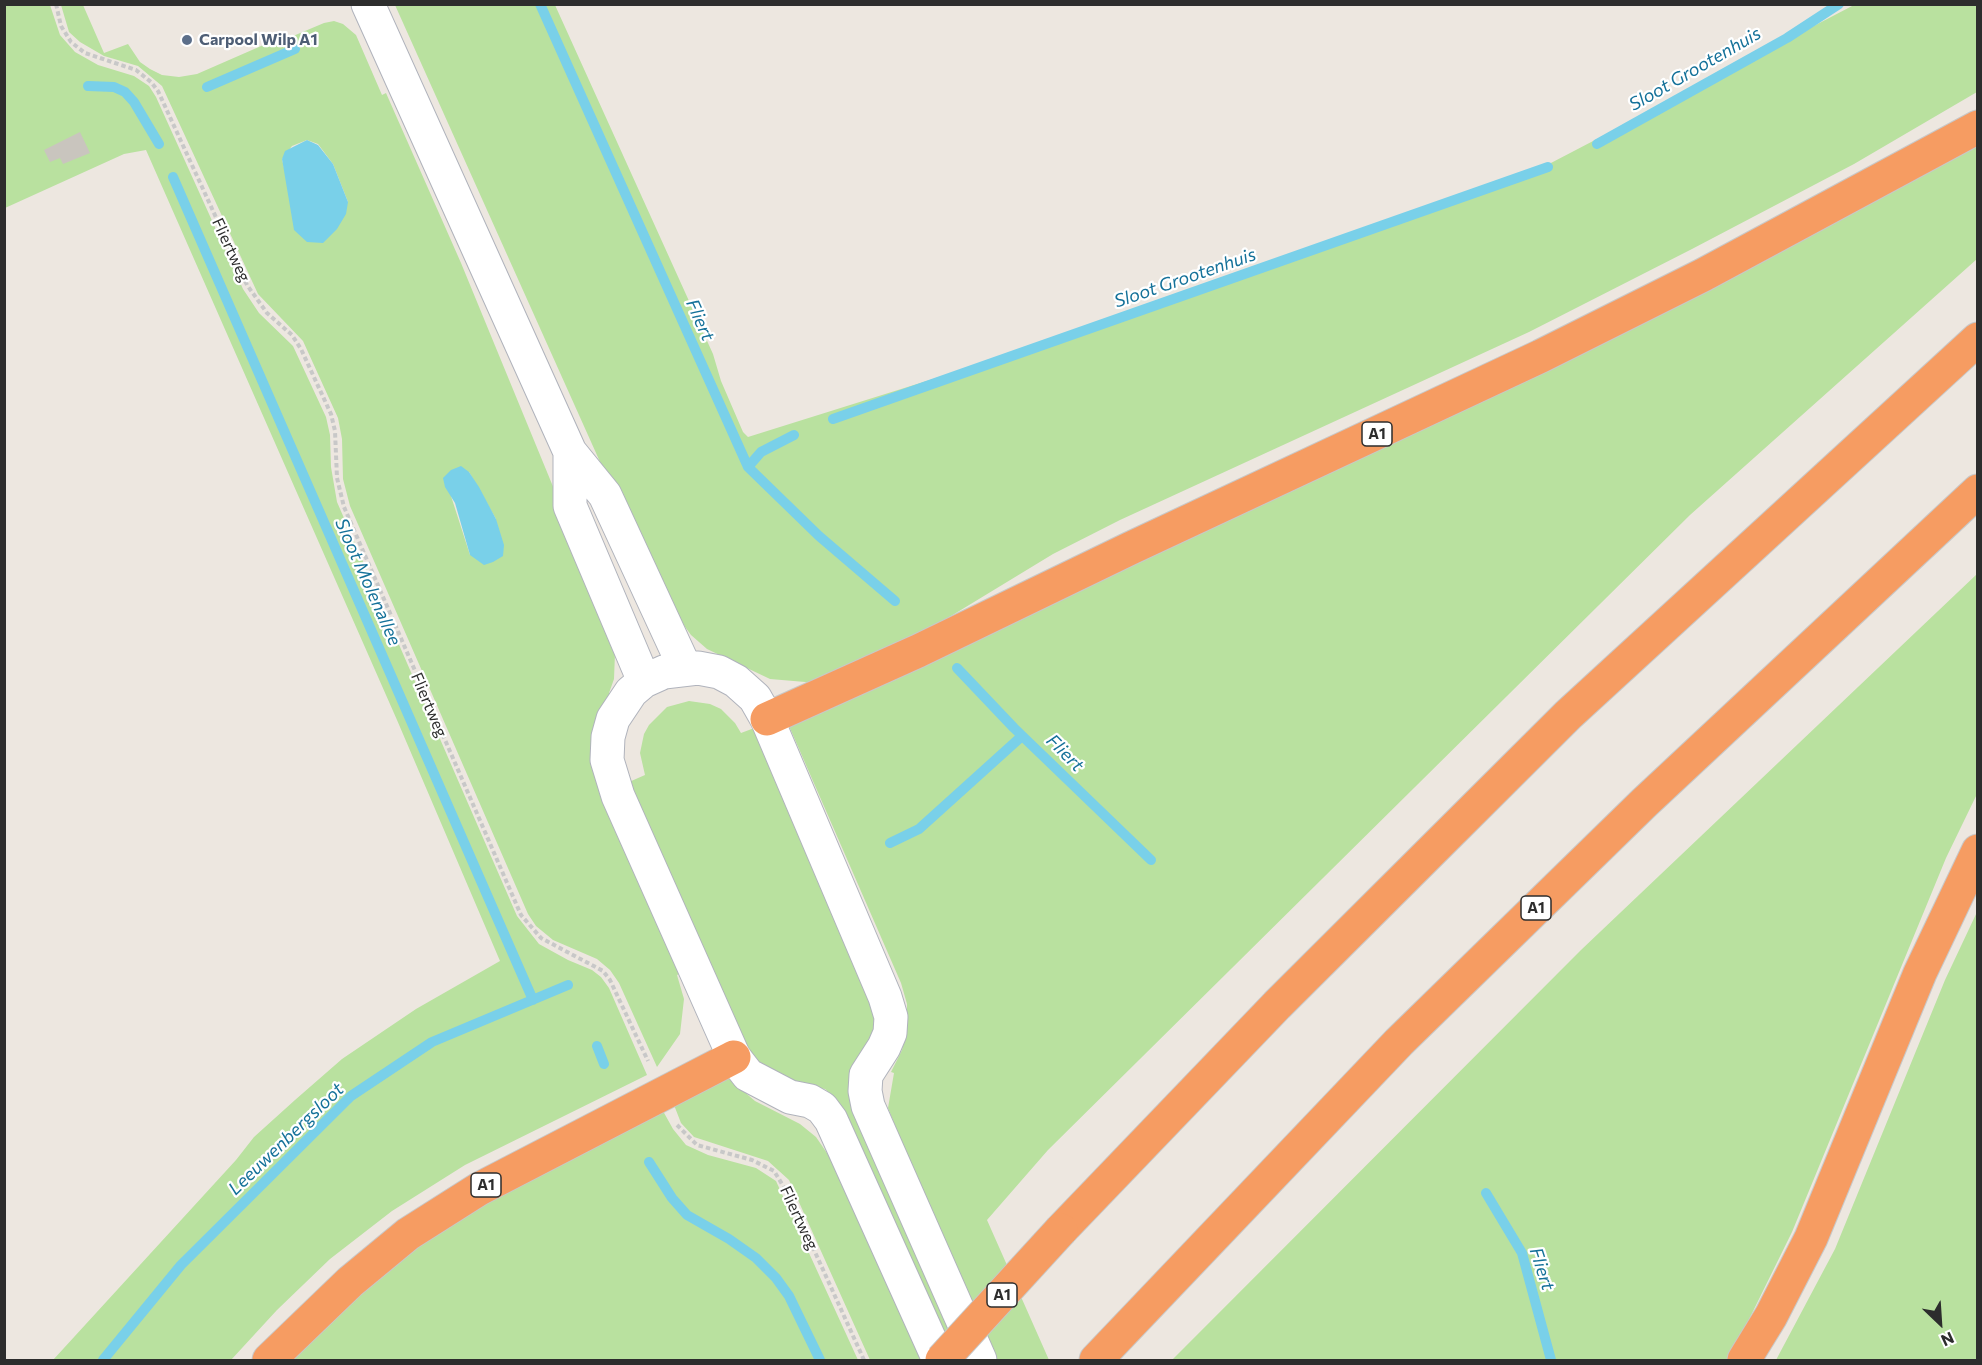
<!DOCTYPE html>
<html>
<head>
<meta charset="utf-8">
<style>
  body { margin:0 }
  #map { position:relative; width:1982px; height:1365px; overflow:hidden; background:#ede7e0; font-family:Commissioner,sans-serif }
  canvas { display:block }
  .frame { position:absolute; inset:0; border:6px solid #2d2d2d; pointer-events:none }
  .north { position:absolute; left:1910px; top:1293px; width:60px; height:60px; -webkit-text-stroke:4px #fff; paint-order:stroke; rotate:155deg; font-size:16px; font-weight:700; line-height:24px; text-align:center; color:#2d2d2d }
  .north::after { content:''; display:block; margin:auto; width:21px; height:27px; background:#2d2d2d; clip-path:polygon(50% 0,100% 100%,50% 72%,0 100%) }
</style>
</head>
<body>
<div id="map">
<canvas width="1982" height="1365"></canvas>
<div class="frame"></div>
<div class="north">N</div>
</div>
<script>
const ctx = document.querySelector('canvas').getContext('2d');
ctx.lineJoin = 'round';
function fillPath(path, color) { ctx.fillStyle = color; ctx.fill(path, 'evenodd'); }
const poly = rows => new Path2D(rows.map(r => 'M' + r).join(''));
function strokePath(path, color, width, dash) { ctx.strokeStyle = color; ctx.lineWidth = width; ctx.lineCap = dash ? 'butt' : 'round'; ctx.setLineDash(dash || []); ctx.stroke(path); }
function label(font, color, halo, rows, align = 'center') {
  ctx.font = font + ' Commissioner,sans-serif'; ctx.lineWidth = 4.5; ctx.setLineDash([]); ctx.textBaseline = 'middle'; ctx.strokeStyle = halo; ctx.fillStyle = color; for (const [text, x, y, turn = 0] of rows) {
    ctx.save(); ctx.translate(x, y); ctx.rotate((+turn || 0) * Math.PI / 180); ctx.textAlign = isNaN(turn) ? turn : align; if (halo) ctx.strokeText(text, 0, 0); ctx.fillText(text, 0, 0); ctx.restore();
  }
}
const green = poly([
  [4,5,50,5,60,35,75,52,98,65,134,76,149,86,156,97,243,289,259,313,293,346,326,417,330,435,331,467,337,502,517,916,539,944,568,960,592,970,601,977,609,988,647,1075,465,1165,392,1211,330,1259,277,1310,231,1360,53,1360,236,1160,254,1137,295,1100,342,1059,416,1009,500,961,397,720,146,150,124,154,5,208],
  [61,5,83,5,104,53,128,44,140,62,150,69,162,75,179,77,197,74,284,36,286,39,324,23,334,21,343,24,356,35,382,95,386,93,461,263,582,557,615,653,614,679,609,693,612,695,602,712,681,973,677,975,684,999,680,1034,657,1067,619,983,610,970,597,959,553,940,536,926,528,914,350,506,343,479,342,439,338,418,303,341,258,294,162,86,138,66,104,56,80,42,69,32],
  [307,140,318,144,333,164,348,202,287,181,282,159,292,146],
  [469,472,496,519,470,555,451,496],
  [395,5,555,5,713,354,721,381,743,432,748,437,1150,311,1373,232,1549,164,1854,5,1977,5,1977,92,1854,164,1692,249,1529,332,1120,520,1053,554,928,630,817,683,770,679,707,649,691,635,672,609,605,473],
  [1977,142,1977,259,1690,515,1048,1150,987,1220,1049,1360,990,1360,888,1108,894,1073,891,1072,902,1050,907,1026,907,1004,901,983,789,726],
  [1977,574,1977,794,1946,858,1792,1232,1729,1360,1172,1360,1581,950],
  [689,701,710,704,721,709,735,723,741,733,757,727,870,986,876,1031,850,1077,849,1090,967,1360,951,1360,835,1098,825,1089,795,1085,764,1071,748,1051,629,782,645,775,640,753,644,734,649,725,667,707],
  [1977,912,1977,1360,1776,1360,1835,1249,1945,980],
  [728,1078,755,1101,800,1124,816,1137,829,1156,832,1155,927,1360,870,1360,789,1180,768,1161,694,1137,681,1123,674,1105],
  [663,1111,673,1129,686,1145,708,1155,756,1168,776,1181,858,1360,290,1360,359,1292,418,1247,487,1202]
]);
const water = poly([
  [307,140,318,145,333,164,348,202,346,214,337,229,323,243,307,242,294,230,282,159,285,151],
  [461,466,469,472,479,487,496,519,504,545,503,556,493,562,484,565,470,555,455,503,445,487,443,478,451,470]
]);
const stream = poly([
  [540,4,748,467,819,536,895,601],
  [88,86,114,87,125,92,134,102,159,144],
  [207,87,295,49],
  [1597,144,1787,38,1839,4],
  [173,177,533,1000],
  [833,419,1548,167],
  [748,467,761,452,794,435],
  [957,668,1014,728,1151,860],
  [890,843,919,829,1022,736],
  [597,1046,604,1064],
  [649,1162,672,1198,687,1215,729,1239,756,1258,776,1278,789,1296,820,1360],
  [1486,1193,1522,1253,1551,1360],
  [103,1360,181,1265,351,1096,432,1042,568,985]
]);
const building = poly([
  [80,132,90,153,63,164,60,158,50,162,44,150]
]);
const path = poly([
  [56,4,61,26,71,42,85,53,136,70,151,82,158,91,247,285,267,313,292,335,301,349,331,414,335,431,337,478,344,507,521,915,541,938,603,971,610,980,648,1061],
  [677,1125,697,1145,752,1160,774,1171,790,1197,864,1360]
]);
const secondary = poly([
  [368,4,570,452,605,495,685,668],
  [570,452,570,506,644,681],
  [939,1360,831,1120,822,1108,810,1101,790,1097,748,1075,734,1057,618,796,607,760,608,737,613,719,631,692,644,681,664,672,698,668,719,672,736,681,755,698,767,719,885,997,891,1017,890,1033,884,1047,866,1075,865,1091,868,1106,980,1360]
]);
const motorway = poly([
  [767,719,918,651,1131,548,1541,356,1703,275,1978,127],
  [1061,1230,1277,1005,1568,715,1978,339],
  [269,1360,350,1282,408,1234,479,1189,734,1057],
  [1096,1360,1399,1042,1644,803,1978,491],
  [1744,1360,1771,1316,1811,1238,1920,973,1978,851]
]);
const motorwayBridge = poly([
  [942,1360,1061,1230]
]);
const markers = [
  [187,40,6,"#5c6f8a"]
];
const shields = [
  [1377,434,30],
  [1536,908,30],
  [486,1185,30],
  [1002,1295,30]
];
const shieldNames = [
  ["A1",1377,434],
  ["A1",1536,908],
  ["A1",486,1185],
  ["A1",1002,1295]
];
const serviceNames = [
  ["Carpool Wilp A1",199,40]
];
const streetNames = [
  ["Fliertweg",231,250,65],
  ["Fliertweg",429,705,67],
  ["Fliertweg",799,1218,65]
];
const waterNames = [
  ["Sloot Grootenhuis",1695,69,-30],
  ["Sloot Grootenhuis",1185,278,-19],
  ["Fliert",700,320,66],
  ["Sloot Molenallee",368,582,66],
  ["Fliert",1065,753,45],
  ["Leeuwenbergsloot",286,1139,-44],
  ["Fliert",1542,1269,72]
];
fillPath(green, '#b9e19f');
fillPath(water, '#79d0e9');
strokePath(stream, '#79d0e9', 10);
fillPath(building, '#c9c5be');
strokePath(secondary, '#b0b3bc', 35);
strokePath(motorway, '#c8c8c8', 35);
strokePath(path, '#c8c8c8', 4, [4.5, 3]);
strokePath(secondary, '#fff', 33);
strokePath(motorway, '#f69c62', 33);
strokePath(motorwayBridge, '#c8c8c8', 35, []);
strokePath(motorwayBridge, '#f69c62', 33);
for (const [x, y, r, color] of markers) { const dot = new Path2D(); dot.arc(x, y, r, 0, 2 * Math.PI); ctx.fillStyle = color; ctx.fill(dot); strokePath(dot, '#fff', 2); }
for (const [x, y, w] of shields) { const box = new Path2D(); box.roundRect(x - w / 2, y - 12, w, 24, 4.5); ctx.fillStyle = '#fff'; ctx.fill(box); strokePath(box, '#2d2d2d', 1.5); }
label('bold 15px', '#2d2d2d', null, shieldNames);
label('bold 16px', '#4e5e75', '#fff', serviceNames, 'left');
label('16px', '#2d2d2d', '#fff', streetNames);
label('italic 18px', '#147199', '#fff', waterNames);
</script>
</body>
</html>
